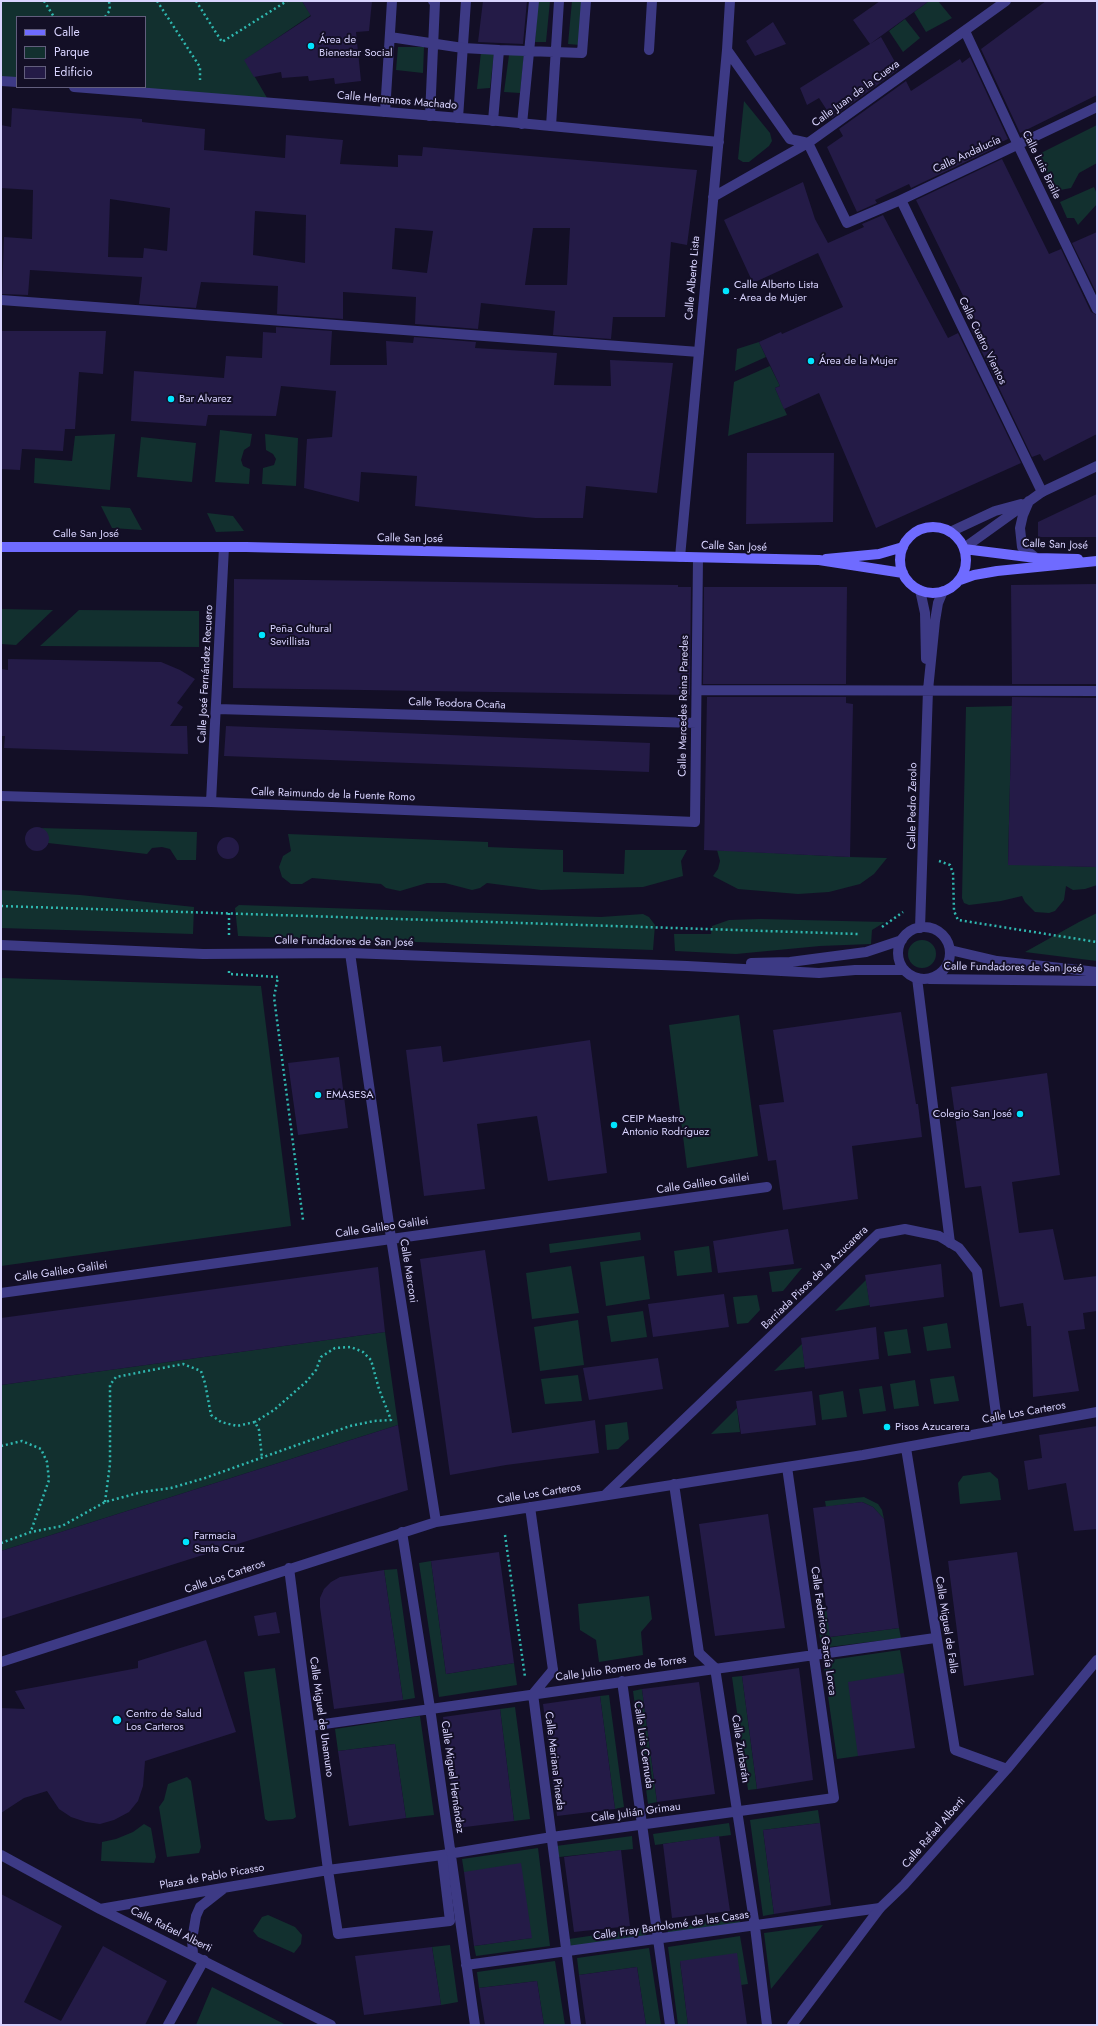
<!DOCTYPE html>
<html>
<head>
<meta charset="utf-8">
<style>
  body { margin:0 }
  #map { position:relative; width:1098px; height:2026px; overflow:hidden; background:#130f26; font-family:Jost,sans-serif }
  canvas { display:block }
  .frame { position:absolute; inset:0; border:2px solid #d9d4ff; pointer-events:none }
  .legend { position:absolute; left:16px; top:16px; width:130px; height:72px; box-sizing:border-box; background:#130f26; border:1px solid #625e7d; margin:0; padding:5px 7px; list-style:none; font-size:12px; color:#d9d4ff }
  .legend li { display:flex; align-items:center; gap:8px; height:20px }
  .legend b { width:20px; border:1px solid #625e7d }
</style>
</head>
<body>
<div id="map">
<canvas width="1098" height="2026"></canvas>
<div class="frame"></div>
<ul class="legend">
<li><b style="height:5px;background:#6f6bff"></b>Calle</li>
<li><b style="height:11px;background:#12302f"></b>Parque</li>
<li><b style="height:11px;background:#241b47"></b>Edificio</li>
</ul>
</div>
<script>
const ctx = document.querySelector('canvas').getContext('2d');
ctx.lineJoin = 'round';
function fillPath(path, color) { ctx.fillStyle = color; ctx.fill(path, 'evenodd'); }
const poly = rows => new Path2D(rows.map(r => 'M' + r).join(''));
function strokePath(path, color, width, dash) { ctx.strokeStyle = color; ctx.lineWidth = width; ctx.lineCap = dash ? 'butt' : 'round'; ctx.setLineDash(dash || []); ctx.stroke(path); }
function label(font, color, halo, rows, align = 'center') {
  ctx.font = font + ' Jost,sans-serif'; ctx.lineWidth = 4; ctx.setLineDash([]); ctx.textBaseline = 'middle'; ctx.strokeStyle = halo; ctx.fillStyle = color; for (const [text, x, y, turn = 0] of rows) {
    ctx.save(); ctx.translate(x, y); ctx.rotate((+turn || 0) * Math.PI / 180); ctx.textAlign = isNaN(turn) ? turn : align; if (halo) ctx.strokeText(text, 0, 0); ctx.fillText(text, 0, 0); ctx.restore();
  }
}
const green = poly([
  [1,1,302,1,311,15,245,60,270,103,74,87,145,87,145,17,17,17,17,82,1,81],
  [538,1,550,1,546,42,535,42],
  [572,1,582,1,580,45,568,44],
  [929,1,938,1,952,18,926,32,914,12],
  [905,19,920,38,903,52,889,31],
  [398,47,424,47,423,73,396,70],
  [481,52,494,53,490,88,477,89],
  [509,55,524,55,520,93,504,92],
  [744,101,770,133,772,141,769,146,749,162,743,162,738,159],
  [1097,125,1097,163,1079,173,1071,188,1055,191,1037,155],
  [1094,187,1097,194,1097,204,1078,225,1074,218,1067,218,1060,202],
  [759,342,766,357,735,371,737,349],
  [770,366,780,386,775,388,787,415,728,436,734,382],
  [220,430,252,434,250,446,244,450,241,460,243,466,250,469,249,484,215,482],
  [115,434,110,490,34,483,35,458,72,461,75,436],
  [265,434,298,438,296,486,262,484,263,468,274,465,276,459,273,454,266,450],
  [141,437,196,443,192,482,137,477],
  [101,506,130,508,142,530,112,528],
  [207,513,233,516,244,531,216,532],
  [1,609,53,610,16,645,1,644],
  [79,610,199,611,199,647,40,646],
  [1012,706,1008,864,1097,867,1097,885,1085,889,1073,890,1066,886,1064,900,1055,911,1049,913,1035,912,1025,902,1022,896,1001,901,969,905,964,903,962,898,966,707],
  [39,828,197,832,196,860,177,860,170,849,162,847,152,848,147,854,48,843,46,832],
  [288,834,488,842,488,847,563,850,563,872,624,874,625,850,687,850,681,861,683,876,643,887,541,890,487,883,480,888,472,890,445,883,427,883,400,891,386,888,381,884,312,878,302,884,291,884,282,877,279,867,283,856,291,851],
  [717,850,850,857,887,858,874,874,860,884,829,892,798,894,738,889,713,876,718,869,720,861],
  [1,890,80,895,194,907,193,934,1,928],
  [239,905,601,917,643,914,649,917,655,925,653,950,238,936,235,908],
  [1097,913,1097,961,1025,952,1079,922],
  [761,919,801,920,885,922,872,930,871,944,820,946,736,954,675,951,674,934,711,934,712,926,729,920],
  '908 954a14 14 0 1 1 28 0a14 14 0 1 1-28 0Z',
  [1,978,261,986,291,1226,1,1266],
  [739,1015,758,1156,687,1168,669,1025],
  [640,1232,641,1240,550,1253,549,1244],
  [709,1246,712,1272,677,1276,674,1251],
  [644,1256,650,1299,606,1306,600,1262],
  [571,1266,579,1313,532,1319,526,1273],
  [802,1268,783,1291,772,1292,769,1272],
  [866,1280,870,1305,835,1311],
  [757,1295,760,1310,748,1323,737,1324,733,1297],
  [643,1311,647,1337,611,1342,607,1316],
  [578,1320,584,1365,540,1371,534,1327],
  [947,1323,951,1348,927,1351,923,1327],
  [907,1329,911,1353,888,1356,884,1332],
  [385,1332,398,1425,1,1551,1,1385],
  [802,1344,805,1367,774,1371],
  [578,1375,582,1401,545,1404,541,1379],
  [954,1376,959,1401,934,1404,930,1379],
  [915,1380,919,1406,894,1409,890,1384],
  [882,1386,886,1411,863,1414,859,1389],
  [843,1391,847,1417,822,1420,819,1395],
  [737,1408,740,1432,711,1434],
  [627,1422,629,1439,618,1449,607,1450,605,1425],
  [990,1472,998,1479,1001,1500,960,1504,958,1483,963,1476],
  [864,1497,878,1504,882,1510,884,1519,873,1507,862,1502,826,1507,825,1501],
  [431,1561,446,1674,514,1663,517,1685,439,1697,419,1563],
  [397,1569,415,1698,403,1700,384,1570],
  [649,1596,652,1619,641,1632,643,1655,599,1662,596,1640,580,1630,578,1604],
  [827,1611,831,1637,899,1628,901,1638,821,1648,817,1613],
  [900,1650,904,1673,858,1756,837,1759,823,1661],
  [275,1668,296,1817,293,1819,268,1821,265,1819,244,1672],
  [742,1676,757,1789,748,1790,732,1677],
  [642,1689,657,1802,648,1804,633,1691],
  [609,1695,624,1807,615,1809,600,1696],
  [515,1707,530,1819,514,1821,500,1709],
  [420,1716,434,1815,406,1818,395,1744,338,1751,335,1729],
  [187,1777,191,1781,201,1847,199,1853,167,1857,159,1807,164,1800,168,1784],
  [818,1810,820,1823,763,1830,774,1914,763,1916,750,1820],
  [729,1823,731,1835,655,1845,653,1834],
  [144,1824,151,1828,156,1857,154,1863,101,1861,102,1842,116,1839,133,1832],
  [632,1836,633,1849,559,1857,556,1846],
  [538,1848,550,1946,476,1956,474,1946,531,1938,464,1872,462,1859],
  [268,1915,295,1927,302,1935,301,1944,294,1953,258,1937,253,1931,262,1917],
  [739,1917,740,1923,668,1933,667,1927],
  [823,1925,771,1989,764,1933],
  [644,1928,646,1936,571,1947,569,1939],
  [740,1936,748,1984,741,1985,680,1961,688,2025,678,2025,668,1947],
  [450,1945,458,2002,441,2005,432,1947],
  [649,1948,661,2025,646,2025,637,1967,579,1975,577,1958],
  [555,1961,565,2025,544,2025,537,1981,479,1988,477,1972],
  [212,1987,286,2025,196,2025]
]);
const building = poly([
  [302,1,372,1,369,31,356,32,361,81,335,84,334,78,309,81,308,76,282,78,281,72,254,77,244,60,311,16],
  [483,1,527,1,523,44,478,42],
  [880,1,929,1,870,44,881,37,899,69,832,118,819,98,807,105,800,88,870,44,853,20],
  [1046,1,1097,1,1097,95,1020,133,981,49],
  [773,22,786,44,755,56,746,41],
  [970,57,1008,139,995,145,997,147,911,188,909,184,875,200,877,203,857,212,827,147,843,136,839,129,906,81,911,91,960,59,962,63],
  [12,108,142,119,142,122,205,129,204,150,285,158,286,135,343,140,340,164,398,167,398,155,422,156,423,147,697,170,687,245,671,242,665,317,613,317,611,339,553,335,555,311,481,303,478,329,415,324,416,297,343,292,343,319,277,314,278,286,201,282,196,308,139,304,142,277,30,270,28,295,2,294,4,237,32,239,33,190,1,188,1,125,11,127],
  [110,199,170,208,167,251,144,248,143,258,108,257],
  [255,211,306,215,305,263,253,255],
  [395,228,433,231,427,273,392,269],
  [533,228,570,228,567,285,525,285],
  [1002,159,1049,254,1061,249,1091,312,1097,315,1097,434,1044,461,1040,454,1032,457,970,327,977,324,916,200],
  [803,182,815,219,828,243,864,227,862,224,883,215,948,338,958,333,1021,463,876,528,819,393,784,409,775,388,780,386,759,342,781,332,782,334,843,307,818,253,753,283,724,220],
  [1097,232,1097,294,1072,243],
  [276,327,332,331,330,365,387,365,386,341,413,343,414,337,476,342,475,348,557,353,554,385,611,386,610,360,673,363,657,493,586,486,583,518,535,518,415,506,417,476,361,472,359,502,304,488,307,439,332,437,336,391,281,386,276,416,208,415,206,426,131,421,134,371,224,378,226,356,262,358,263,332,276,333],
  [1,331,106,331,103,374,79,372,75,429,65,429,63,451,22,449,20,470,1,469],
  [747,453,834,453,833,522,746,524],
  [1097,494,1097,537,1038,537,1038,522],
  [234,579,678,585,678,587,691,587,690,695,233,688],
  [1097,584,1097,684,1012,684,1011,585],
  [704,587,847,587,846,684,703,684],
  [8,659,161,662,180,670,195,679,177,703,183,707,170,726,187,726,188,754,4,748,5,736,1,736,1,669,8,670],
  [707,697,846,697,846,703,853,704,850,857,704,850],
  [1012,697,1097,698,1097,867,1008,865],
  [226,726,650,743,649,772,224,756],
  '25 839a12 12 0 1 1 24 0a12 12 0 1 1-24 0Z',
  '217 848a11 11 0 1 1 22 0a11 11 0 1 1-22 0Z',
  [901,1012,916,1104,918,1104,922,1137,852,1146,858,1199,783,1210,776,1160,768,1161,759,1105,784,1102,773,1030],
  [590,1040,607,1173,548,1181,537,1116,477,1124,485,1189,424,1196,406,1050,441,1046,443,1062],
  [339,1057,348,1128,298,1135,288,1063],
  [1047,1073,1060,1175,1012,1182,1019,1233,1053,1229,1064,1280,1097,1276,1097,1311,1083,1313,1085,1329,1068,1331,1079,1391,1033,1397,1031,1326,1027,1326,1023,1303,1000,1307,981,1186,965,1188,951,1087],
  [788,1229,794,1264,718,1273,713,1241],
  [485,1250,512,1433,595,1420,599,1453,506,1465,450,1475,420,1259],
  [941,1264,944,1297,870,1307,865,1275],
  [378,1267,385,1332,1,1385,1,1318],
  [724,1294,729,1327,653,1337,648,1304],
  [876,1327,879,1359,805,1369,801,1338],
  [658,1358,663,1389,589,1400,583,1368],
  [812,1391,816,1425,741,1434,736,1401],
  [398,1425,408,1490,1,1619,1,1551],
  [1097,1426,1097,1529,1074,1531,1066,1483,1028,1490,1024,1461,1042,1458,1039,1435],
  [862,1502,873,1507,884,1519,899,1628,830,1637,813,1508],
  [768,1514,785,1628,715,1636,699,1524],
  [499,1552,514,1663,446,1674,431,1561],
  [1017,1552,1034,1675,964,1686,948,1561],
  [384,1570,403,1700,334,1709,320,1607,320,1598,324,1589,331,1582,340,1577],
  [276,1612,280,1633,258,1636,254,1616],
  [206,1640,236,1732,145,1761,143,1786,138,1801,129,1812,114,1820,100,1824,86,1822,71,1817,59,1809,47,1791,24,1798,1,1813,1,1708,25,1709,15,1691,138,1668,138,1661],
  [799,1668,813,1780,757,1789,742,1676],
  [904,1673,915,1748,858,1756,848,1682],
  [699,1682,715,1794,657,1802,642,1689],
  [600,1696,615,1809,557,1816,543,1704],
  [500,1709,514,1821,457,1828,443,1717],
  [395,1744,406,1818,349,1826,338,1751],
  [820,1823,831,1905,774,1914,763,1830],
  [719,1836,730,1911,672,1918,663,1844],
  [621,1850,630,1926,574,1932,564,1857],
  [521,1863,532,1938,474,1946,464,1872],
  [1,1894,62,1926,24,2002,61,2021,103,1946,167,1981,145,2025,1,2025],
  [432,1947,441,2005,364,2015,355,1956],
  [737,1953,747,2025,688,2025,680,1961],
  [637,1967,646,2025,586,2025,579,1975],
  [537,1981,544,2025,485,2025,479,1988]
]);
const path = poly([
  [44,1,54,17],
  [157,1,200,67,200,80],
  [196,1,222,42,287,1],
  [105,17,110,10,109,1],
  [939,861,950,865,953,873,954,911,958,920,1097,942],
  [1,906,858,934],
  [229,913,229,936],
  [882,927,903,912],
  [229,971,229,974,278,977,274,997,303,1220],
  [1,1446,22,1441,41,1449,47,1462,49,1480,31,1531],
  [105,1502,110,1464,110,1385,116,1377,183,1364,201,1371,205,1383,211,1415,221,1422,237,1426,255,1422,259,1430,262,1458],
  [505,1535,525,1677],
  [1,1543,31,1532,62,1526,105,1502,142,1492,171,1488,205,1478,350,1426,374,1421,391,1420,379,1389,371,1360,363,1352,351,1347,335,1348,321,1357,316,1370,306,1382,274,1410,255,1422]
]);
const service = poly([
  [649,50,652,1],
  [458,118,466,1]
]);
const pedestrian = poly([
  [390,37,463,48,499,50,493,121],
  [499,50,582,53,586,1],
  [385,112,392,1],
  [430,116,435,2,433,1],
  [522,124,534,1],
  [551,126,559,1],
  [1,300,699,352],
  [917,978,950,1243],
  [402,1532,430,1708,475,2025],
  [699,1653,715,1668,755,1927,767,2025],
  [553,1670,533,1694,576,2025],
  [622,1681,670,2025],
  [310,1726,935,1638],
  [442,1855,552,1837,834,1798,787,1467],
  [466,1965,880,1908]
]);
const minor = poly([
  [965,31,1018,145,1097,309],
  [727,50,790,139,808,143,847,223,901,200,1097,107],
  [1,81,17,82],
  [74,87,498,121,719,142],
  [713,197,808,143,1006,1],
  [901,200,1042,492],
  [680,557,727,50,730,1],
  [920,590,925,613,926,659],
  [697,690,1097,691],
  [217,709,696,723],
  [1,796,211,802,695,822,698,558],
  [211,802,224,547],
  '898 953a26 26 0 1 1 52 0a26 26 0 1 1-52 0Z',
  [920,928,928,690,935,621,938,603,943,591],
  [1,945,203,954,350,953,687,966,819,973,855,970,904,970],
  [950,950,997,961,1097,972],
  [350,953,391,1238,436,1522],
  [751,963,790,962,866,952,902,940],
  [929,979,1097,981],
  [1,1293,767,1187],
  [906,1448,955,1750,1007,1769],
  [674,1484,699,1653],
  [605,1495,878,1234,905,1229,939,1236,959,1248,977,1271,998,1429],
  [530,1507,553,1670],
  [1,1662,436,1522,863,1455,1097,1412],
  [1,1855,100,1909,331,2025],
  [100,1909,328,1870,442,1855,450,1921,338,1934,328,1870,289,1568],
  [193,1954,192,1940,196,1916,200,1907,223,1889],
  [168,2025,204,1960],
  [792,2025,880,1908,904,1885,1007,1769,1097,1660]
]);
const tertiary = poly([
  [1029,501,1023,515,1020,528,1022,547,1036,558],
  [950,532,995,511,1021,504],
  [964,548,1042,492,1097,466]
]);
const secondary = poly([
  '900 560a33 33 0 1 1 66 0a33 33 0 1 1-66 0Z',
  [1,547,246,547,819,560,903,573],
  [964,549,1036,558,1078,559],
  [826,559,879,554,903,547],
  [960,580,974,575,997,571,1097,561]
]);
const markers = [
  [311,46,4,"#00e5ff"],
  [726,291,4,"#00e5ff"],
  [811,361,4,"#00e5ff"],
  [171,399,4,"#00e5ff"],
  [262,635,4,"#00e5ff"],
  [318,1095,4,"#00e5ff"],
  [1020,1114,4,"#00e5ff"],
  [614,1125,4,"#00e5ff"],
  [887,1427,4,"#00e5ff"],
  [186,1542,4,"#00e5ff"],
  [117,1720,5,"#00e5ff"]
];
const poiNames = [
  ["Área de",319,40],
  ["Bienestar Social",319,53],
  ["Calle Alberto Lista",734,285],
  ["- Area de Mujer",734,298],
  ["Área de la Mujer",819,361],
  ["Bar Alvarez",179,399],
  ["Peña Cultural",270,629],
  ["Sevillista",270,642],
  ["EMASESA",326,1095],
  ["Colegio San José",1012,1114,"right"],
  ["CEIP Maestro",622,1119],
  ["Antonio Rodríguez",622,1132],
  ["Pisos Azucarera",895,1427],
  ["Farmacia",194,1536],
  ["Santa Cruz",194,1549],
  ["Centro de Salud",126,1714],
  ["Los Carteros",126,1727]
];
const streetNames = [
  ["Calle Juan de la Cueva",856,94,-36],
  ["Calle Hermanos Machado",397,101,5],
  ["Calle Andalucía",967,155,-25],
  ["Calle Luis Braile",1041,165,64],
  ["Calle Alberto Lista",693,278,-85],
  ["Calle Cuatro Vientos",982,341,64],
  ["Calle San José",86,534],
  ["Calle San José",410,539,1],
  ["Calle San José",1055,545,2],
  ["Calle San José",734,547,2],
  ["Calle José Fernández Recuero",206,674,-87],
  ["Calle Teodora Ocaña",457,704,2],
  ["Calle Mercedes Reina Paredes",684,706,-89],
  ["Calle Raimundo de la Fuente Romo",333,795,2],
  ["Calle Pedro Zerolo",913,806,-89],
  ["Calle Fundadores de San José",344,942,1],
  ["Calle Fundadores de San José",1013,968,1],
  ["Calle Galileo Galilei",703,1184,-8],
  ["Calle Galileo Galilei",382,1228,-8],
  ["Calle Marconi",408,1271,81],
  ["Calle Galileo Galilei",61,1272,-8],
  ["Barriada Pisos de la Azucarera",815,1278,-44],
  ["Calle Los Carteros",1024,1413,-10],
  ["Calle Los Carteros",539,1494,-9],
  ["Calle Los Carteros",225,1577,-19],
  ["Calle Miguel de Falla",946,1625,81],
  ["Calle Federico García Lorca",823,1631,82],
  ["Calle Julio Romero de Torres",621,1669,-8],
  ["Calle Miguel de Unamuno",321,1717,82],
  ["Calle Luis Cernuda",643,1745,82],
  ["Calle Zurbarán",740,1749,81],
  ["Calle Mariana Pineda",554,1761,83],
  ["Calle Miguel Hernández",452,1777,82],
  ["Calle Julián Grimau",636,1813,-8],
  ["Calle Rafael Alberti",934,1833,-49],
  ["Plaza de Pablo Picasso",212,1877,-10],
  ["Calle Fray Bartolomé de las Casas",671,1926,-8],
  ["Calle Rafael Alberti",171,1930,26]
];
fillPath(green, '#12302f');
fillPath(building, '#241b47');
strokePath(path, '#2fb8b0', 2.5, [2, 3]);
strokePath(service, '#3d3a85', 10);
strokePath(pedestrian, '#3d3a85', 10);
strokePath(minor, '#3d3a85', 10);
strokePath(tertiary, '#3d3a85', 10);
strokePath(secondary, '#6f6bff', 10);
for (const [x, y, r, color] of markers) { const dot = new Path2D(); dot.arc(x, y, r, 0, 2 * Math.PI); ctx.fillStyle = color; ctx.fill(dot); strokePath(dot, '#130f26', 1.5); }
label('11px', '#d9d4ff', '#130f26', poiNames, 'left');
label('11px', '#d9d4ff', '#130f26', streetNames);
</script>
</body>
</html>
